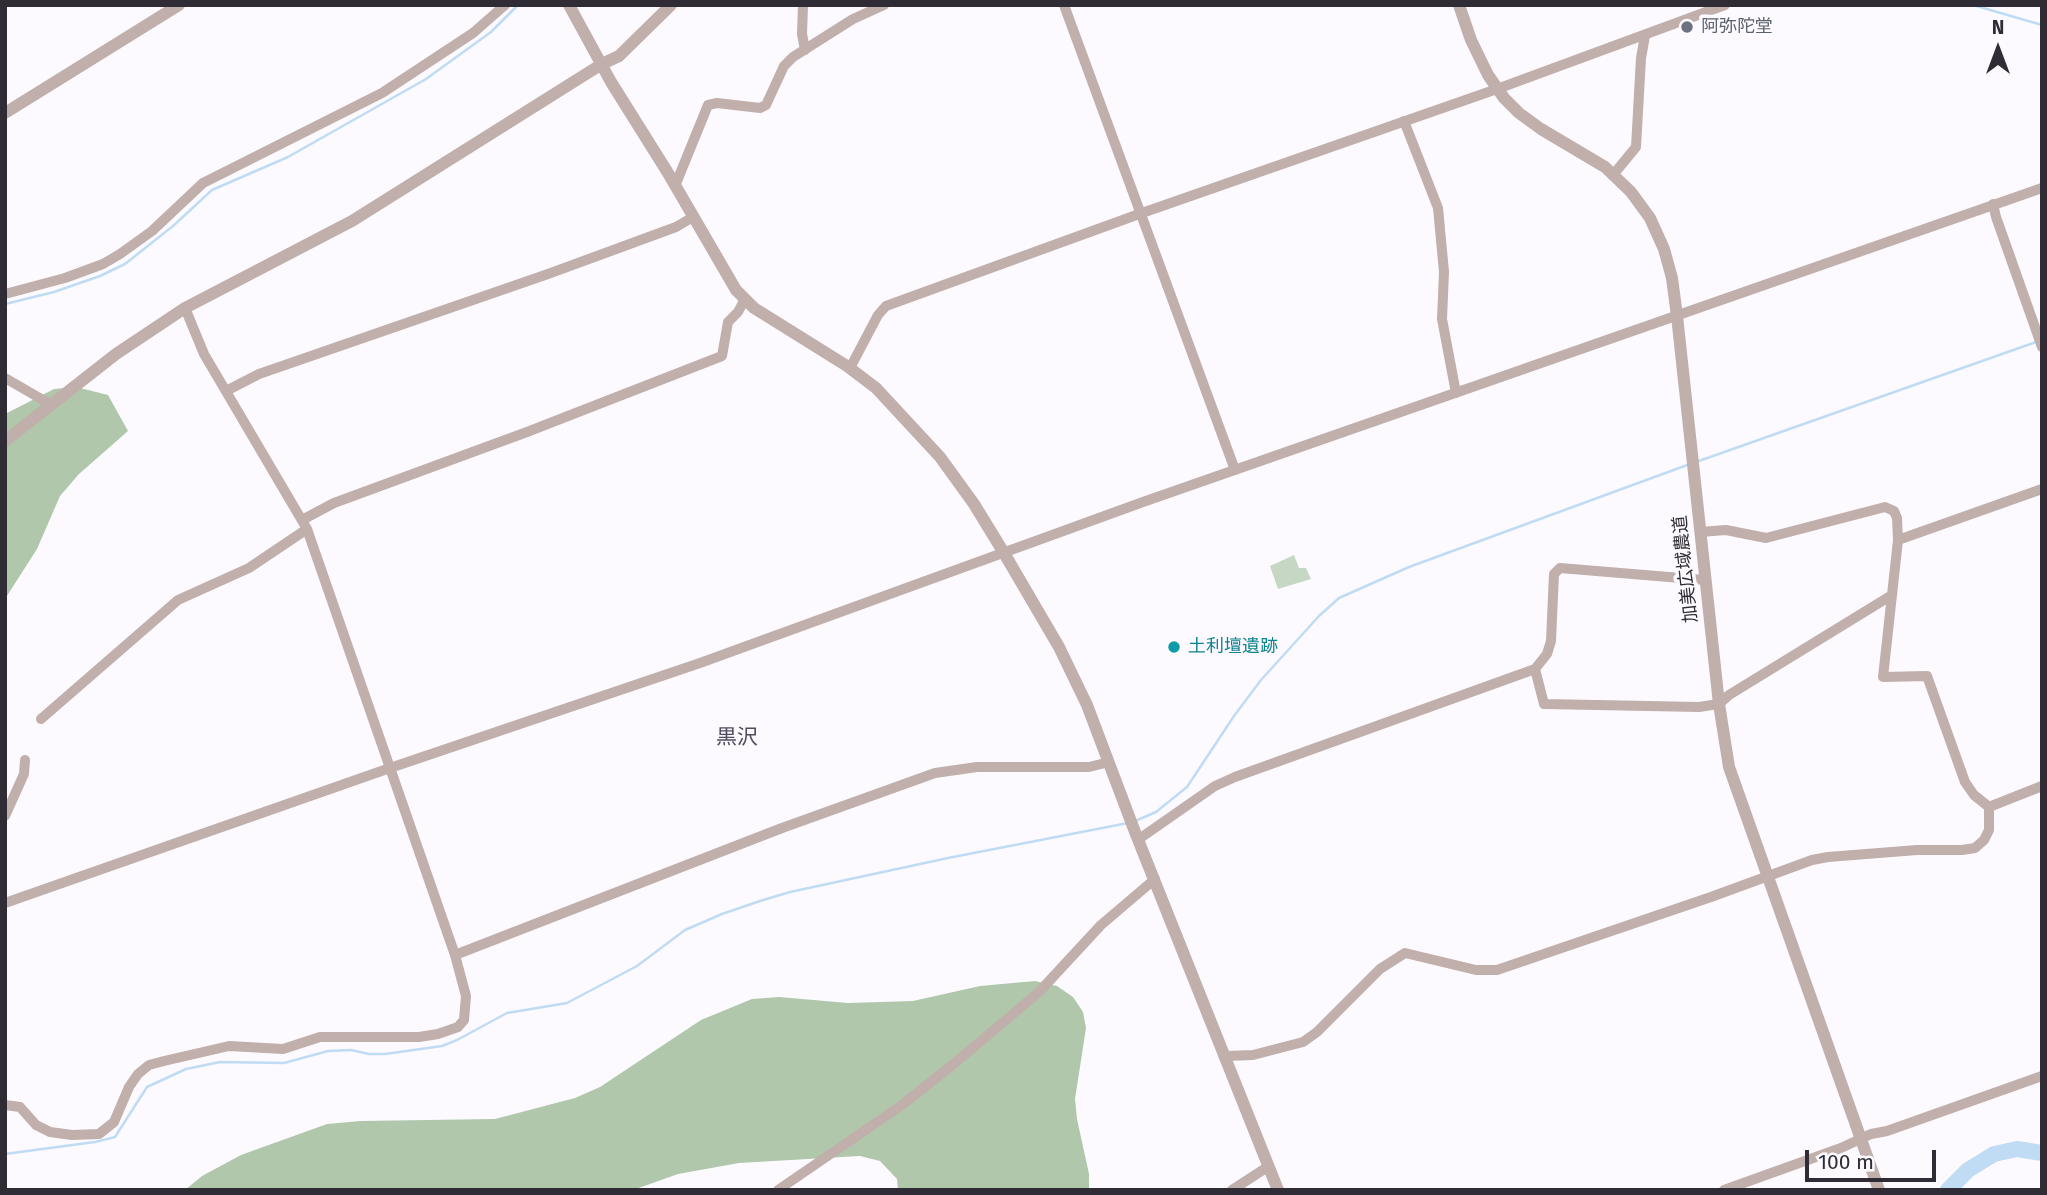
<!DOCTYPE html>
<html>
<head>
<meta charset="utf-8">
<style>
  body { margin:0 }
  #map { position:relative; width:2047px; height:1195px; overflow:hidden; background:#fcfaff; font-family:"Fira Sans",sans-serif }
  canvas { display:block }
  .frame { position:absolute; inset:0; border:7px solid #2f2c35; pointer-events:none }
  .north { position:absolute; left:1963px; top:14px; width:70px; height:70px; -webkit-text-stroke:5px #fcfaff; paint-order:stroke; rotate:0deg; font-size:19px; font-weight:700; line-height:28px; text-align:center; color:#2f2c35 }
  .north::after { content:''; display:block; margin:auto; width:24px; height:32px; background:#2f2c35; clip-path:polygon(50% 0,100% 100%,50% 72%,0 100%) }
  .scale { position:absolute; left:1805px; top:1150px; width:131px; height:32px; box-sizing:border-box; border:4px solid #2f2c35; border-top:0; padding-left:9px; font-size:21px; line-height:24px; white-space:nowrap; color:#2f2c35; -webkit-text-stroke:5px #fcfaff; paint-order:stroke }
</style>
</head>
<body>
<div id="map">
<canvas width="2047" height="1195"></canvas>
<div class="frame"></div>
<div class="north">N</div>
<div class="scale">100 m</div>
</div>
<script>
const ctx = document.querySelector('canvas').getContext('2d');
ctx.lineJoin = 'round';
function fillPath(path, color) { ctx.fillStyle = color; ctx.fill(path, 'evenodd'); }
const poly = rows => new Path2D(rows.map(r => 'M' + r).join(''));
function strokePath(path, color, width, dash) { ctx.strokeStyle = color; ctx.lineWidth = width; ctx.lineCap = dash ? 'butt' : 'round'; ctx.setLineDash(dash || []); ctx.stroke(path); }
function label(font, color, halo, rows, align = 'center') {
  ctx.font = font + ' "Fira Sans","Noto Sans JP",sans-serif'; ctx.lineWidth = 7; ctx.setLineDash([]); ctx.textBaseline = 'middle'; ctx.strokeStyle = halo; ctx.fillStyle = color; for (const [text, x, y, turn = 0] of rows) {
    ctx.save(); ctx.translate(x, y); ctx.rotate((+turn || 0) * Math.PI / 180); ctx.textAlign = isNaN(turn) ? turn : align; if (halo) ctx.strokeText(text, 0, 0); ctx.fillText(text, 0, 0); ctx.restore();
  }
}
const green = poly([
  [1294,555,1299,568,1306,568,1311,579,1278,589,1270,566]
]);
const forest = poly([
  [76,387,108,395,128,431,79,474,60,496,37,549,5,599,5,414,54,389],
  [1035,981,1057,986,1073,997,1083,1012,1086,1028,1075,1099,1077,1119,1089,1174,1089,1190,898,1190,897,1179,880,1161,860,1156,739,1163,678,1174,633,1190,185,1190,202,1176,241,1155,327,1124,360,1121,495,1119,575,1098,600,1087,701,1020,752,999,779,997,848,1003,913,1001,980,986]
]);
const stream = poly([
  [1973,5,2042,25],
  [5,304,54,292,100,276,125,264,173,226,212,190,288,157,426,79,491,32,518,5],
  [1696,462,2036,342],
  [1135,821,1156,812,1187,787,1234,716,1261,680,1319,616,1339,598,1409,567,1690,464],
  [5,1154,95,1142,115,1137,147,1087,186,1069,220,1062,284,1063,328,1051,351,1050,369,1054,385,1054,442,1046,457,1040,507,1013,567,1003,637,966,685,930,722,914,760,901,790,892,948,858,1128,823]
]);
const river = poly([
  [1948,1190,1968,1170,1994,1154,2017,1149,2042,1153]
]);
const minor = poly([
  [803,5,802,34,805,50],
  [1064,5,1235,470],
  [1404,121,1438,208,1444,272,1442,319,1456,393],
  [1613,175,1636,147,1641,58,1645,36],
  [675,186,708,105,717,103,760,108,766,105,784,66,793,57,853,19,884,5],
  [1993,204,1996,217,2042,347],
  [5,294,65,278,103,264,120,254,152,231,203,183,382,93,473,33,505,5],
  [850,368,878,315,886,306,1142,213,1497,89,1725,5],
  [5,378,50,404],
  [226,391,259,374,548,274,676,227,693,217],
  [302,520,334,503,527,432,722,356,728,322,738,312,745,299],
  [1898,540,2042,489],
  [1535,669,1544,704,1699,707,1719,704,1729,695,1892,595],
  [41,719,178,600,249,568,307,529],
  [1989,807,2042,786],
  [5,816,24,774,25,760],
  [1139,839,1215,786,1235,777,1535,669,1547,654,1551,641,1554,574,1560,568,1705,580],
  [5,903,390,768,700,663,1143,502,2042,188],
  [455,955,782,828,935,773,977,767,1089,767,1109,762],
  [1226,1056,1253,1055,1303,1042,1317,1032,1380,969,1405,953,1476,970,1497,970,1711,897,1812,860,1828,857,1917,850,1962,850,1975,848,1984,840,1989,830,1989,807,1974,795,1965,782,1927,676,1883,677,1898,540,1897,518,1894,511,1885,507,1766,538,1726,530,1700,532],
  [5,1105,20,1107,36,1125,50,1132,72,1135,99,1134,114,1122,129,1087,138,1074,149,1065,164,1061,229,1046,283,1049,320,1037,419,1037,438,1034,458,1027,464,1020,466,996,455,955,307,529,204,354,185,308],
  [778,1190,902,1105,956,1062,1039,992,1101,925,1155,879],
  [1232,1190,1269,1166],
  [1724,1190,1841,1148,1871,1134,1887,1131,2042,1076]
]);
const tertiary = poly([
  [569,5,611,82,668,173,736,290,754,308,847,366,876,388,940,457,974,504,1004,553,1059,647,1087,705,1135,832,1278,1190],
  [1459,5,1471,40,1488,75,1504,98,1519,113,1541,129,1605,167,1631,192,1650,218,1664,249,1672,278,1677,316,1719,704,1729,767,1879,1190],
  [5,113,179,5],
  [5,441,116,354,185,308,352,221,602,64,619,56,671,5]
]);
const markers = [
  [1687,27,7,"#6b7280"],
  [1174,647,7,"#0f9aa8"]
];
const worshipNames = [
  ["阿弥陀堂",1701,27]
];
const streetNames = [
  ["加美広域農道",1686,569,-96]
];
const cultureNames = [
  ["土利壇遺跡",1188,647]
];
const quarterNames = [
  ["黒沢",737,738]
];
fillPath(green, '#c6d8c3');
fillPath(forest, '#b0c7ac');
strokePath(stream, '#bfdcf4', 2.5);
strokePath(river, '#bfdcf4', 16);
strokePath(minor, '#c0afaa', 10);
strokePath(tertiary, '#c0afaa', 12);
for (const [x, y, r, color] of markers) { const dot = new Path2D(); dot.arc(x, y, r, 0, 2 * Math.PI); ctx.fillStyle = color; ctx.fill(dot); strokePath(dot, '#fcfaff', 2.5); }
label('18px', '#5b616d', '#fcfaff', worshipNames, 'left');
label('18px', '#2f2c35', '#fcfaff', streetNames);
label('18px', '#0d838f', '#fcfaff', cultureNames, 'left');
label('21px', '#534c5f', '#fcfaff', quarterNames);
</script>
</body>
</html>
